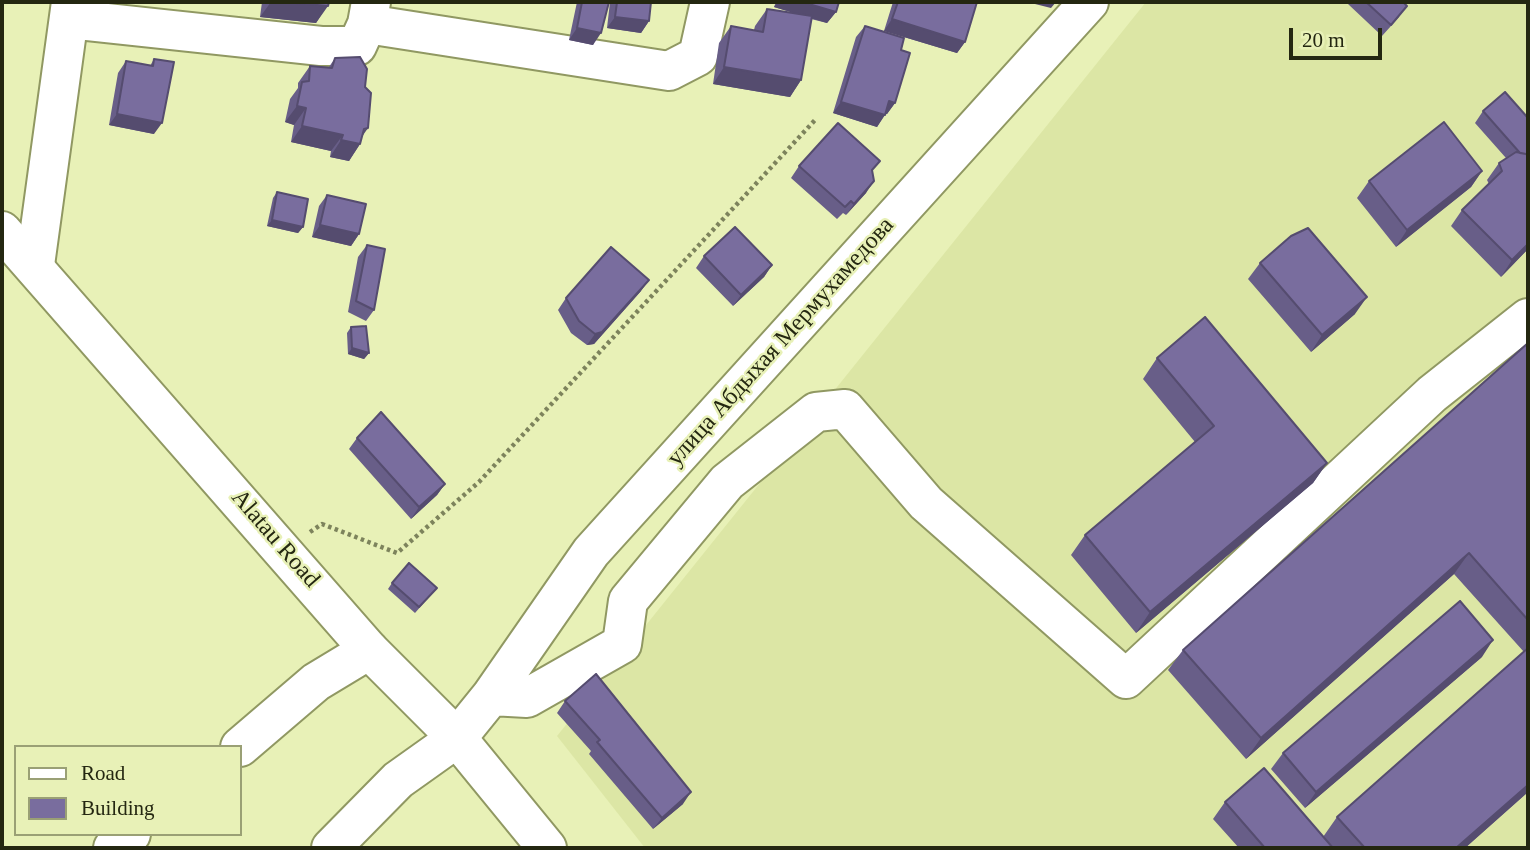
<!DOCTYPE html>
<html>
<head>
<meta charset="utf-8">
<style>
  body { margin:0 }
  #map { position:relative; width:1530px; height:850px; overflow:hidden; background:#e8f1b7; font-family:Georgia,serif }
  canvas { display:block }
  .frame { position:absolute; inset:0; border:4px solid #242711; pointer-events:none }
  .legend { position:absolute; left:14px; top:745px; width:228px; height:91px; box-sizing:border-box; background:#e8f1b7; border:2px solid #9aa075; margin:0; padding:9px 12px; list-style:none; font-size:21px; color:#242711 }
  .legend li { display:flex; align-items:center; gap:14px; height:35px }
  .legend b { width:35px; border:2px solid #9aa075 }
  .scale { position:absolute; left:1289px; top:28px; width:93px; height:32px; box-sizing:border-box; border:4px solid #242711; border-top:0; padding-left:9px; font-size:21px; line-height:24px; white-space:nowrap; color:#242711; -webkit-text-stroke:5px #e8f1b7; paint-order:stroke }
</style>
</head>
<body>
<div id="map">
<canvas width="1530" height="850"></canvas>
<div class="frame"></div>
<ul class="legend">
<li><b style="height:9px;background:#fff"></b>Road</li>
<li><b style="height:19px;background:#796d9e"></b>Building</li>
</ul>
<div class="scale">20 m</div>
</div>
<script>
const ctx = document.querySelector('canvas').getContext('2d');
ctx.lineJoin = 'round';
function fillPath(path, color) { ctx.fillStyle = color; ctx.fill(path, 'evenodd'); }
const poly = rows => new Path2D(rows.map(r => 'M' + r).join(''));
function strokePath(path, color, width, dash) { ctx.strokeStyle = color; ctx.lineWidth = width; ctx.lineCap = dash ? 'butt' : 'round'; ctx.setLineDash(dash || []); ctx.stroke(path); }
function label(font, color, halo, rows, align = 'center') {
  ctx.font = font + ' Georgia,serif'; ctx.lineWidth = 5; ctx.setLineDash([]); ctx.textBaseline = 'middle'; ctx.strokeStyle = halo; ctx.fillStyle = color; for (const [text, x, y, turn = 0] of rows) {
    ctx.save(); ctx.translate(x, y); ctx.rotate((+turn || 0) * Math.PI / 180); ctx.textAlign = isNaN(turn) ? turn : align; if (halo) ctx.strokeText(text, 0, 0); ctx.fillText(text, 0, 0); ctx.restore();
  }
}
const built = poly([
  [1146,2,1528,2,1528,848,645,848,557,736]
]);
const path = poly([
  [310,532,322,524,397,553,479,482,816,119]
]);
const minor = poly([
  [69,19,321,46,357,46,367,24,371,2],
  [367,24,669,71,698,56,710,2],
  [35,265,71,2],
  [491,696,527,698,622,644,628,601,727,482,816,412,845,409,926,503,1126,679,1432,394,1528,318],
  [240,747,316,682,369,650],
  [113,848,131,834],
  [331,848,398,780,457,738,491,696,591,552,1089,2]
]);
const major = poly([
  [2,231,369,650,457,738,547,848]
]);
const wall = poly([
  [262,2,329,2,316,23,260,17],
  [577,2,609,2,593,45,569,40],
  [610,2,651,2,649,21,641,33,607,28],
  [776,2,839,2,836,12,827,23,811,19,801,80,790,97,713,84,719,43,731,26,754,30,755,26,767,9,794,13,774,7],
  [893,2,977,2,965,42,957,53,884,31],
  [1350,2,1403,2,1399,17,1382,36,1348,4],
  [865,26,901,50,895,103,887,114,885,114,877,127,833,113,856,37],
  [335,58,365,87,362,137,360,144,349,161,330,157,331,151,291,142,294,125,285,122,290,99,298,88,298,83,310,66,329,67],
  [154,59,154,134,109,125,118,73,126,61,150,66],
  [1483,111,1528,118,1528,249,1501,277,1451,226,1462,210,1489,184,1487,180,1499,163,1506,158,1475,123],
  [799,166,872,172,866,193,846,215,843,213,837,219,791,178],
  [1482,171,1471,187,1396,247,1357,198,1369,181],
  [277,192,303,227,298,233,267,226,273,198],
  [327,195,359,234,351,246,312,237,319,206],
  [367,245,374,310,366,321,348,312,358,257],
  [704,256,772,265,764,277,733,306,696,268],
  [1260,263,1355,314,1311,352,1248,279],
  [641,291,594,344,587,345,571,333,558,310,566,298],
  [351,327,369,353,364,359,348,354,347,333],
  [1528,343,1528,792,1465,848,1239,848,1213,819,1225,802,1323,837,1337,817,1524,652,1454,574,1246,759,1168,670,1183,650],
  [1157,358,1327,463,1313,483,1136,633,1071,555,1085,535,1195,442,1143,379],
  [357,438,445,484,437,495,411,519,349,449],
  [392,583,437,588,415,613,388,589],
  [1482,657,1305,808,1271,769,1283,753],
  [565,701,683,804,653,829,589,754,591,751,557,713]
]);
const shadedWall = poly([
  [194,2,232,2,230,4],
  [271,2,285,2,328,6,316,23,260,17],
  [778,2,802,2,836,12,827,23,774,7],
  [1027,2,1056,2,1051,8],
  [615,17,649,21,641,33,607,28],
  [892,19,965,42,957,53,884,31],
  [577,28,601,33,593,45,569,40],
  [724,67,801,80,790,97,713,84],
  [889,101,895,103,887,114,881,113],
  [841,102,885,115,877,127,833,113],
  [297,106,306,108,294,125,285,122],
  [117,114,162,123,154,134,109,125],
  [302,126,343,135,331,151,291,142],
  [368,128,357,144,360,144,349,161,330,157,341,140],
  [1482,171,1471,187,1396,247,1407,230],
  [874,181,866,193,846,215,854,204],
  [272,220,303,227,298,233,267,226],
  [320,225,359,234,351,246,312,237],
  [1528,244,1528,249,1501,277,1512,260],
  [772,265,764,277,733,306,741,295],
  [649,280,641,291,594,344,587,345,595,334],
  [1367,297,1355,314,1311,352,1322,335],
  [352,348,369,353,364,359,348,354],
  [1327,463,1313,483,1136,633,1150,612],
  [445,484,437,495,411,519,419,507],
  [1469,553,1454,574,1246,759,1261,738],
  [1493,640,1482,657,1305,808,1316,792],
  [1528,785,1528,792,1465,848,1456,848],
  [691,792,683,804,653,829,662,818]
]);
const building = poly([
  [285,2,329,2,328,6,285,2],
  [582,2,609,2,601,33,577,28,582,2],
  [617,2,651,2,649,21,615,17,617,2],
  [802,2,839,2,836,12,802,2],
  [898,2,977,2,965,42,892,19,898,2],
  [1366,2,1403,2,1407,6,1391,25,1366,2],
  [767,9,812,16,801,80,724,67,731,26,763,32,767,9],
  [865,26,904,38,901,50,910,53,895,103,889,101,885,115,841,102,865,26],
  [360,57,367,69,365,87,371,93,368,128,364,129,360,144,341,140,343,135,302,126,306,108,297,106,302,82,309,81,310,66,332,68,335,58,360,57],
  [154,59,174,62,162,123,117,114,126,61,153,66,154,59],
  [1505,92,1528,118,1528,156,1526,154,1520,153,1483,111,1505,92],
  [1444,122,1482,171,1407,230,1369,181,1444,122],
  [838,123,880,161,872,170,874,181,854,204,851,201,845,207,799,166,838,123],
  [1516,152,1526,154,1528,156,1528,244,1512,260,1462,210,1502,171,1499,163,1516,152],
  [277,192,308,199,303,227,272,220,277,192],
  [327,195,366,204,359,234,320,225,327,195],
  [735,227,772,265,741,295,704,256,735,227],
  [1308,228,1367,297,1322,335,1260,263,1291,236,1308,228],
  [367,245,385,249,374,310,356,301,367,245],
  [611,247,649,280,602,332,595,334,579,321,566,298,611,247],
  [1205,317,1327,463,1150,612,1085,535,1214,426,1157,358,1205,317],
  [366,326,369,353,352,348,351,327,366,326],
  [1528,343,1528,620,1469,553,1261,738,1183,650,1528,343],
  [381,412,445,484,419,507,357,438,381,412],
  [409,563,437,588,419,607,392,583,409,563],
  [1460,601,1493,640,1316,792,1283,753,1460,601],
  [1528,648,1528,785,1456,848,1365,848,1337,817,1528,648],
  [596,674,691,792,662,818,597,742,600,740,565,701,596,674],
  [1264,768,1333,848,1265,848,1225,802,1264,768]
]);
const streetNames = [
  ["улица Абдыхая Мермухамедова",781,342,-48],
  ["Alatau Road",275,539,49]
];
fillPath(built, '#dce6a5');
strokePath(minor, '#909862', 42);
strokePath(major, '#909862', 42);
strokePath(path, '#7d835c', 4.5, [3.5, 3.5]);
strokePath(minor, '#fff', 38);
strokePath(major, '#fff', 38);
fillPath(wall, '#685e88');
fillPath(shadedWall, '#554c6f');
fillPath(building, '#796d9e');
strokePath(building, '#554c6f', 2);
label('24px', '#242711', '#e8f1b7', streetNames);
</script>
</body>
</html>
